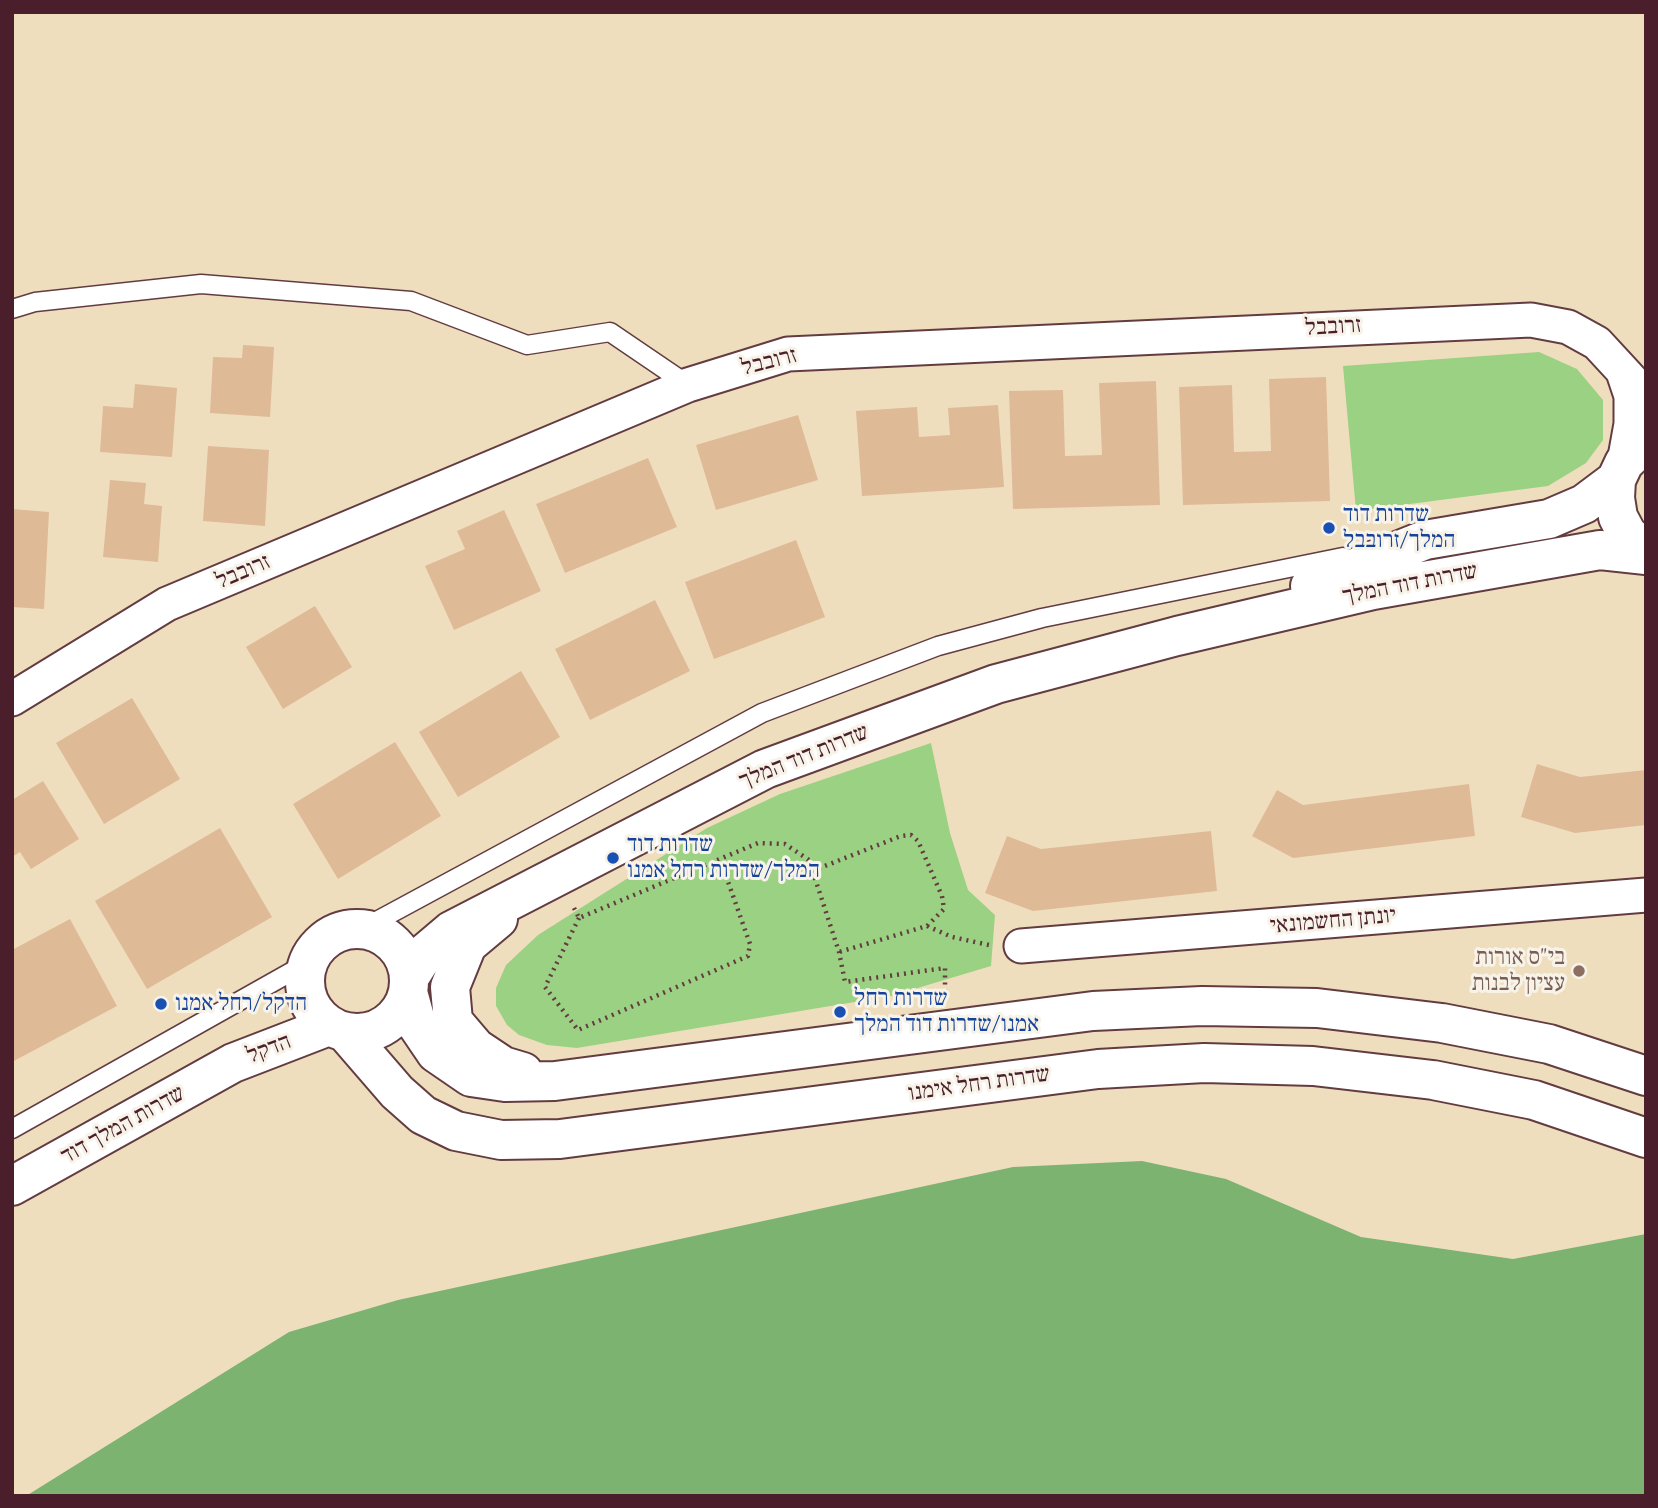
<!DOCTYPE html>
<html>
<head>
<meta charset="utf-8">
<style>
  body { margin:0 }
  #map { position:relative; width:1658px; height:1508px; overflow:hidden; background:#efdebe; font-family:"EB Garamond",serif }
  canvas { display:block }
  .frame { position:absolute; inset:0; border:14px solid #4a1f2b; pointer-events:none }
</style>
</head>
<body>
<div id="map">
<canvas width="1658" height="1508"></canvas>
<div class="frame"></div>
</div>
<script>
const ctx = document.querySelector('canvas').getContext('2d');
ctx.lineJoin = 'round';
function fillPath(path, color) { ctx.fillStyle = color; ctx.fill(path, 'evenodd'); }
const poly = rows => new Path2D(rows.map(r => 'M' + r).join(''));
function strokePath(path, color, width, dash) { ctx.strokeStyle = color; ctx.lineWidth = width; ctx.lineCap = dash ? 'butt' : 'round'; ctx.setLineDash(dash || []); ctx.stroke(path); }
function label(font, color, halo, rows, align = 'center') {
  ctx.font = font + ' "EB Garamond","Frank Ruhl Libre",serif'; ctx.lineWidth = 6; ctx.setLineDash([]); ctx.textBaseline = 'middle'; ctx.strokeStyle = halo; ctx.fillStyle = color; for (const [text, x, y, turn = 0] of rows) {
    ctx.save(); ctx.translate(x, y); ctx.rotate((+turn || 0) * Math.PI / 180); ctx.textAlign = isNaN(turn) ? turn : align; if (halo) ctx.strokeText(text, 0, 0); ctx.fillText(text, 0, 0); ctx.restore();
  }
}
const green = poly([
  [1539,352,1577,369,1603,400,1603,440,1586,463,1548,486,1356,511,1343,366],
  [931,743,950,833,968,890,995,915,991,966,891,996,577,1048,547,1045,519,1035,507,1025,496,1006,496,988,506,965,538,935,707,828,780,794]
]);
const forest = poly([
  [1142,1161,1226,1179,1361,1237,1513,1259,1646,1234,1646,1496,26,1496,289,1332,398,1300,1013,1167]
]);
const building = poly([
  [243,345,274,347,270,417,210,413,213,357,242,358],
  [1326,377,1330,501,1183,505,1179,387,1232,385,1234,452,1271,451,1269,379],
  [1156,381,1160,505,1013,509,1009,391,1063,390,1065,456,1102,455,1099,383],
  [135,384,177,388,172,457,100,452,103,406,133,408],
  [998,405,1004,487,862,496,856,411,917,407,919,437,950,435,948,408],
  [798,415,818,480,716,510,696,445],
  [208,446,269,450,265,526,203,521],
  [648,458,677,527,565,573,536,504],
  [110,480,146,483,144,504,162,506,158,562,103,557],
  [12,509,49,512,44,609,12,607],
  [504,510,541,591,454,630,425,566,465,549,457,531],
  [796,540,825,617,714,659,685,582],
  [655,600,690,671,590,720,555,649],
  [315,606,352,667,283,709,246,647],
  [521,671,560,737,458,797,419,732],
  [132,698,180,779,104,824,56,743],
  [395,742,441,816,338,879,293,804],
  [1537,764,1580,777,1646,770,1646,825,1575,833,1521,817],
  [43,781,79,839,31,869,20,852,12,857,12,800],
  [1469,784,1475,836,1293,858,1252,836,1277,790,1303,805],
  [220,828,272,917,147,989,95,901],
  [1211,831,1217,891,1033,911,985,893,1007,836,1041,849],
  [70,919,117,1006,12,1062,12,950]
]);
const path = poly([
  [812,871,901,836,911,835,918,841,942,896,944,909,927,926,839,952],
  [574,908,579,918,758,843,785,844,809,860,839,952,845,982,945,968,945,994],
  [579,918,545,987,578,1030,748,956,750,944,720,859],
  [927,926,952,937,989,945]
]);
const service = poly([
  [12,309,35,302,201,284,411,301,527,345,610,332,688,385],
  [362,929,762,713,938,646,1042,618,1343,557],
  [12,1129,307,963]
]);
const minor = poly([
  [1623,372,1631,396,1631,424,1624,463],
  [12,699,167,604,688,385,788,354,1531,320,1568,327,1597,343,1646,396],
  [1021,946,1646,895]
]);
const tertiary = poly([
  [1646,442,1624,463,1616,480,1615,498,1618,517,1627,534,1646,550],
  [1310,586,1425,540,1549,519,1584,504,1616,480],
  [498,919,467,945,450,987,453,1021,476,1048,503,1066,523,1072],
  '305 981a52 52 0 1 1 104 0a52 52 0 1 1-104 0Z',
  [409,978,425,953,451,931,765,769,996,684,1177,636,1373,590,1600,550,1646,555],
  [408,992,417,1025,436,1053,471,1077,505,1082,555,1081,1093,1011,1202,1006,1317,1008,1442,1023,1549,1044,1646,1076],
  [346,1033,397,1092,423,1115,456,1131,501,1140,560,1139,1098,1069,1204,1063,1313,1066,1433,1080,1534,1100,1646,1138],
  [12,1186,233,1063,329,1026]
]);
const markers = [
  [1329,528,7,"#1a4fb4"],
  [613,858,7,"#1a4fb4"],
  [1579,971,7,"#8d6e63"],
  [161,1004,7,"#1a4fb4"],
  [840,1012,7,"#1a4fb4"]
];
const streetNames = [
  ["זרובבל",1333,327,-3],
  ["זרובבל",769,362,-14],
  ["זרובבל",243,572,-23],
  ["שדרות דוד המלך",1410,584,-11],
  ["שדרות דוד המלך",804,757,-22],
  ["יונתן החשמונאי",1333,921,-5],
  ["הדקל",269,1049,-21],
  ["שדרות רחל אימנו",979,1084,-8],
  ["שדרות המלך דוד",123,1125,-29]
];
const transitNames = [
  ["שדרות דוד",1343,515],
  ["המלך/זרובבל",1343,541],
  ["שדרות דוד",627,845],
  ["המלך/שדרות רחל אמנו",627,871],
  ["שדרות רחל",854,999],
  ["אמנו/שדרות דוד המלך",854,1025],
  ["הדקל/רחל אמנו",175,1004]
];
const educationNames = [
  ["בי\"ס אורות",1565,958],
  ["עציון לבנות",1565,984]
];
fillPath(green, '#9bd183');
fillPath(forest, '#7cb371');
fillPath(building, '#dfba97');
strokePath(service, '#633c41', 21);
strokePath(minor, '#633c41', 37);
strokePath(tertiary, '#633c41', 42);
strokePath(path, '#633c41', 4.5, [2, 5]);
strokePath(service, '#fff', 18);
strokePath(minor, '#fff', 33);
strokePath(tertiary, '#fff', 38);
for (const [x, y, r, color] of markers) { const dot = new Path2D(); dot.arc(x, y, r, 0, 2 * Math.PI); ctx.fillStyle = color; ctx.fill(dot); strokePath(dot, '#f7f3e8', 2.5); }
label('23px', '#4a1f2b', '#f7f3e8', streetNames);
label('23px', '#164399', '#f7f3e8', transitNames, 'left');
label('23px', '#785e54', '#f7f3e8', educationNames, 'right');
</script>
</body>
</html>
